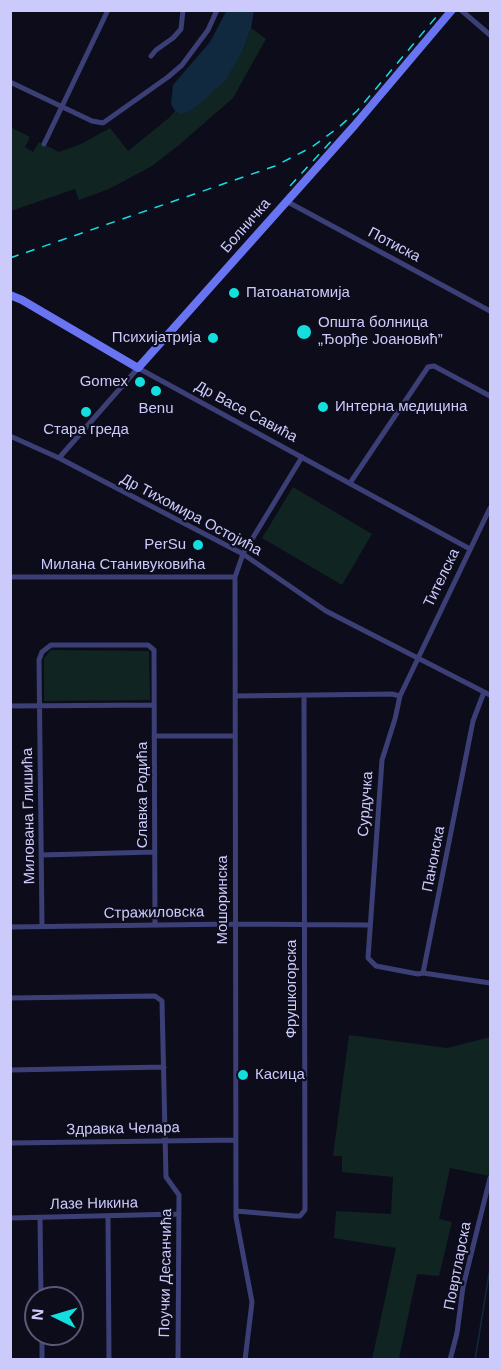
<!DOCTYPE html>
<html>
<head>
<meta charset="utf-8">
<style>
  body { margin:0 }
  #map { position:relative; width:501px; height:1370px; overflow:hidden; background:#0d0c1b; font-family:Arial,sans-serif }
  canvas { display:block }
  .frame { position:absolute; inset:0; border:12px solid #cbcafb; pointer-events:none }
  .north { position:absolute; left:24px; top:1286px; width:60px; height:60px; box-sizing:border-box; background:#0d0c1b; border:2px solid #595875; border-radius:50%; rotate:275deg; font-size:16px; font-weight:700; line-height:24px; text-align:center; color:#cbcafb }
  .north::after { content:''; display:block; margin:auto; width:21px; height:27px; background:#12dfde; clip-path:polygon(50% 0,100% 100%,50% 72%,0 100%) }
</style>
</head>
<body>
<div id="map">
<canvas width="501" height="1370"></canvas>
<div class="frame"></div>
<div class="north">N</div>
</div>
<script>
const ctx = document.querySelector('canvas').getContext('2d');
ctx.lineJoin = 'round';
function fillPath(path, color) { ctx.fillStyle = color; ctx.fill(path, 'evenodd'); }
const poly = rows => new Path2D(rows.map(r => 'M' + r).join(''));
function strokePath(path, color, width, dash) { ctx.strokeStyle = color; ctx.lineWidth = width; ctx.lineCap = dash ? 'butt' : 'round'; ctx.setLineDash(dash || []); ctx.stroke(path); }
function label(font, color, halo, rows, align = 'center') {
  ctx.font = font + ' Arial,sans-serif'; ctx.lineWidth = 4.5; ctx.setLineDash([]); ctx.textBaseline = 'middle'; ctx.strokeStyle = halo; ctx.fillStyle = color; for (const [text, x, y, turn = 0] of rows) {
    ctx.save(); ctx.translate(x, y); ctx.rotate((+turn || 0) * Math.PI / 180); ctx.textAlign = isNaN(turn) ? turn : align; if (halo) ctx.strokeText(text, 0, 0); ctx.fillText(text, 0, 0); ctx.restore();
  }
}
const green = poly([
  [251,28,266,39,233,98,179,145,152,166,109,189,79,200,75,189,11,211,10,127,30,137,25,147,33,152,39,142,59,152,81,144,110,128,128,151,170,117,175,111,180,114,243,50],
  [293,487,372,534,342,585,262,538],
  [51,650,149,651,150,700,44,701,44,658],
  [349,1035,447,1048,490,1037,490,1176,450,1168,439,1219,452,1222,439,1276,417,1274,399,1359,372,1359,396,1248,334,1238,336,1211,391,1214,393,1177,342,1172,342,1156,333,1156]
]);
const water = poly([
  [227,10,254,11,251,28,243,50,225,81,197,106,187,112,180,114,175,111,171,104,173,85,210,42]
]);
const stream = poly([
  [475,1360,490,1268]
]);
const street = poly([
  [461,10,490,35],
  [151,56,156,50,173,38,181,29,183,10],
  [10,82,92,121,103,123,168,77,182,65,208,30,217,10],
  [44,144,108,10],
  [286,201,490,311],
  [10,436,59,458,243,554,326,611,490,695],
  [59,458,138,368,470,549],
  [350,483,428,367,434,366,490,396],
  [490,508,400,696,395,719,382,760,368,958,376,966,418,974,423,973,490,983],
  [10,577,235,577],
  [236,696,392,694,400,696],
  [10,706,154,705],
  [154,736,235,736],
  [41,855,155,852],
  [42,926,39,660,42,652,51,645,148,645,154,650,155,925],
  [10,927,235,924,370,925],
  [423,973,473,721,484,692],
  [10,998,155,996,162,1001,166,1177,179,1195,178,1360],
  [10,1070,164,1067],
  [10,1143,236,1140],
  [236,1211,294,1216,300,1216,305,1210,304,695],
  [108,1217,109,1360],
  [10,1218,179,1214],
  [40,1218,41,1298],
  [42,1334,42,1360],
  [245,1360,252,1302,236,1217,235,577,243,554,302,457],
  [450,1360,457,1333,463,1287,490,1178]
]);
const secondary = poly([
  [10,295,22,300,138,368,354,126,452,10]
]);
const rail = poly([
  [290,186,335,137],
  [10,258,275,166,312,147,339,127,357,111,442,10]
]);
const markers = [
  [234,293,6,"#12dfde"],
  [304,332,8,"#12dfde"],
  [213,338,6,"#12dfde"],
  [140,382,6,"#12dfde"],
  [156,391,6,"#12dfde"],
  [323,407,6,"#12dfde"],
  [86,412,6,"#12dfde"],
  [198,545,6,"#12dfde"],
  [243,1075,6,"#12dfde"]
];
const streetNames = [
  ["Болничка",246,226,-49],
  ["Потиска",394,245,28],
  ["Др Васе Савића",246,412,28],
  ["Др Тихомира Остојића",191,515,28],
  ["Милана Станивуковића",123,565],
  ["Тителска",442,578,-64],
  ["Славка Родића",143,795,-90],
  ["Сурдучка",366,804,-86],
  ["Милована Глишића",29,816,-91],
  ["Панонска",434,859,-79],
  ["Мошоринска",223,900,-90],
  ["Стражиловска",154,913,-1],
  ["Фрушкогорска",292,989,-90],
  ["Здравка Челара",123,1129,-1],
  ["Лазе Никина",94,1204,-1],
  ["Повртларска",458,1266,-79],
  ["Поучки Десанчића",166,1273,-89]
];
const poiNames = [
  ["Патоанатомија",246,293],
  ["Општа болница",318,323],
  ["„Ђорђе Јоановић”",318,340],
  ["Психијатрија",201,338,"right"],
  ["Gomex",128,382,"right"],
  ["Интерна медицина",335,407],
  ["Benu",156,409,"center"],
  ["Стара греда",86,430,"center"],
  ["PerSu",186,545,"right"],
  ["Касица",255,1075]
];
fillPath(green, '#102421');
fillPath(water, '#11293f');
strokePath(stream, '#11293f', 1.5);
strokePath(street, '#3b3f76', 5);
strokePath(secondary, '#6974f3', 8);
strokePath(rail, '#12dfde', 1.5, [9, 8]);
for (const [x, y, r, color] of markers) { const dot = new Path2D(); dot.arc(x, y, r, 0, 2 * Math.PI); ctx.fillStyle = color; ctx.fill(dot); strokePath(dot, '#0d0c1b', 2); }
label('15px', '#cbcafb', '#0d0c1b', streetNames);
label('15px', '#cbcafb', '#0d0c1b', poiNames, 'left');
</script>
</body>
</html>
